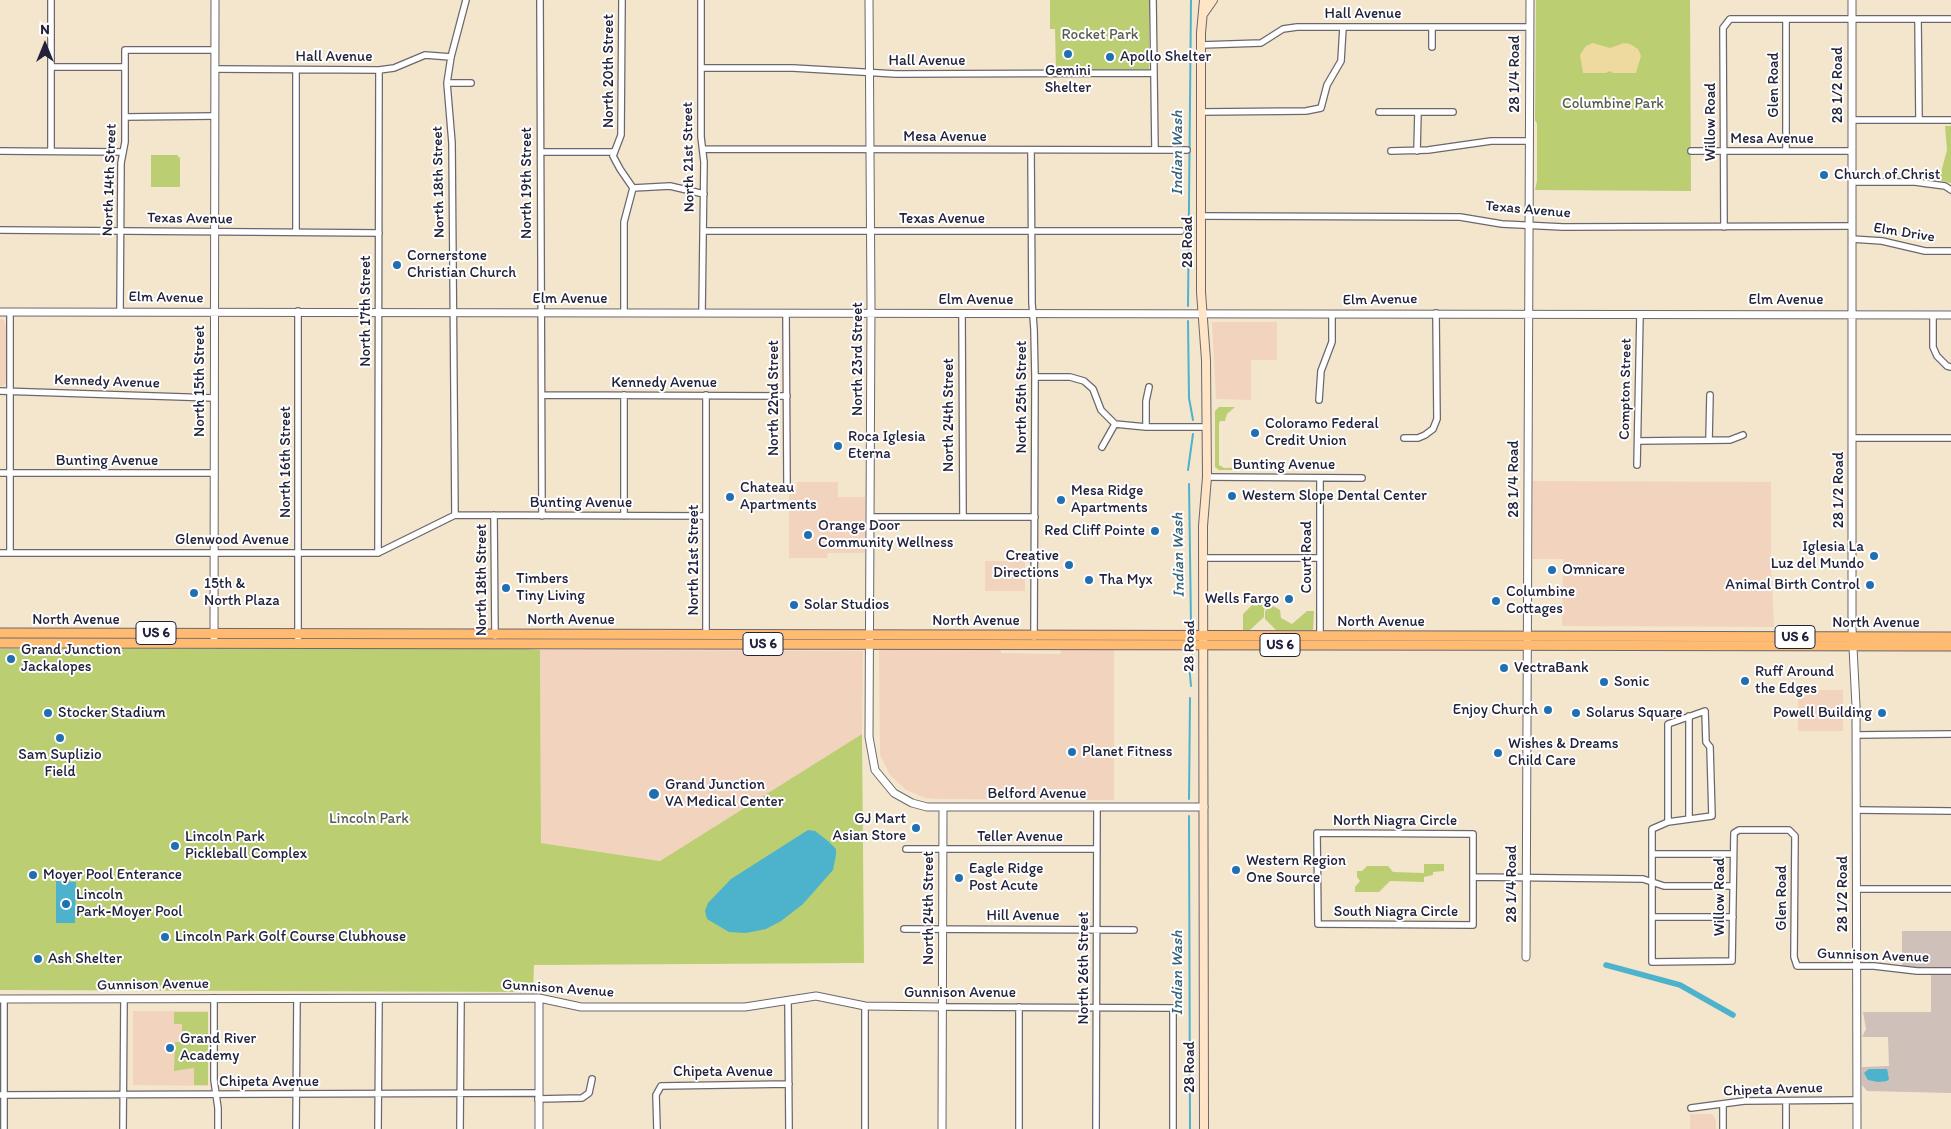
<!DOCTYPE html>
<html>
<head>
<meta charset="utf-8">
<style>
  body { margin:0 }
  #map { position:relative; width:1951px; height:1129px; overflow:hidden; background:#f3e6cd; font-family:Itim,sans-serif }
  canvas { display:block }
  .north { position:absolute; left:20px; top:20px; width:50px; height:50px; -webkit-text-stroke:4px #fff; paint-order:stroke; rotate:0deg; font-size:14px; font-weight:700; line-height:20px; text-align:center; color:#22223b }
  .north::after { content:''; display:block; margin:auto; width:18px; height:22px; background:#22223b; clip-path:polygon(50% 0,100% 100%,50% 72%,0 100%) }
</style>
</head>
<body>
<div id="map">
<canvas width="1951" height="1129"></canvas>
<div class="north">N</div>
</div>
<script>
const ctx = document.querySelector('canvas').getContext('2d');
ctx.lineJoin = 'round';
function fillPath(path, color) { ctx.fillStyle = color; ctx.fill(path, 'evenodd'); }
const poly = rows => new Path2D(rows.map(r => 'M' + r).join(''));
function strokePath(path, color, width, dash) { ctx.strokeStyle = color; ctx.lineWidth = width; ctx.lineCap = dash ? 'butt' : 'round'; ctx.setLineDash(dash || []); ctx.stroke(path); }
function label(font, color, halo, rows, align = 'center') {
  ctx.font = font + ' Itim,sans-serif'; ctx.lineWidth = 4; ctx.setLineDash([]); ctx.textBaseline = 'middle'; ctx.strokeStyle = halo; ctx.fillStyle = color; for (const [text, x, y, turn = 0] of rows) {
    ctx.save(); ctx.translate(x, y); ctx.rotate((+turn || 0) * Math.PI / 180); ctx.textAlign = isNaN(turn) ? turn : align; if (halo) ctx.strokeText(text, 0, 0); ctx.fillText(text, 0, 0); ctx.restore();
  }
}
const built = poly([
  [0,318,5,321,6,329,6,383,3,386,0,386],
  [1212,322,1277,322,1277,360,1251,360,1251,400,1216,399],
  [1533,481,1771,482,1771,565,1774,627,1562,626,1563,559,1533,559],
  [797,482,838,482,838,497,865,497,865,553,828,553,827,558,789,558,789,493,797,489],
  [985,561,1025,561,1025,591,985,591],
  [881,649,1001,650,1001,653,1060,654,1061,650,1114,650,1114,800,936,799,925,798,906,790,890,775,880,755,879,651],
  [540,650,863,651,862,734,661,861,541,843],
  [1798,690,1843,690,1843,731,1798,731],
  [133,1011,208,1011,208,1086,133,1085],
  [1690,1114,1712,1114,1716,1120,1716,1129,1690,1129]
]);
const industrial = poly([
  [1902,931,1951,931,1951,1093,1867,1091,1862,1085,1862,1067,1889,1066,1888,1037,1862,1037,1866,1029,1863,1012,1931,1012,1931,968,1902,967]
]);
const green = poly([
  [1050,0,1149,0,1149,69,1056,70,1055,29,1050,29],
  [1536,0,1690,0,1691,191,1535,190,1537,181,1537,124,1535,120],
  [1945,126,1951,126,1951,183,1939,180,1947,150],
  [151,155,177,155,180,158,180,187,151,187],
  [1219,407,1235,407,1227,414,1225,421,1220,421,1219,424,1219,465,1224,468,1251,467,1248,470,1219,470,1215,467,1215,411],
  [1269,597,1273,601,1264,610,1264,617,1250,630,1243,630,1243,614,1252,605,1257,606,1259,602,1265,602],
  [1271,605,1280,610,1281,618,1292,624,1307,611,1314,611,1313,630,1276,630,1265,619,1265,611],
  [511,648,540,650,541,843,660,861,862,734,864,963,534,965,533,992,0,990,0,649],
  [1424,864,1444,864,1444,871,1433,872,1433,875,1424,877,1424,882,1390,881,1379,892,1355,892,1355,887,1360,881,1357,877,1357,871,1362,871,1367,866,1388,866,1393,872,1424,873],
  [174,1012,208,1012,208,1085,194,1085,194,1068,174,1071,175,1042,182,1042,182,1024,174,1024]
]);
const sand = poly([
  [1593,43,1610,48,1624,43,1630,44,1638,49,1641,56,1636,73,1613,73,1610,71,1606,73,1583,73,1580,55,1586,46]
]);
const water = poly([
  [808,830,815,831,828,841,836,849,836,855,833,870,803,904,781,921,766,929,746,933,729,932,707,919,705,911,708,903,731,879],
  [56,881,76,882,75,923,56,923],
  [1869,1069,1887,1069,1889,1079,1887,1081,1878,1082,1868,1080,1864,1073]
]);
const stream = poly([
  [1188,306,1191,0],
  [1188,321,1189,398,1193,420],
  [1188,470,1193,434],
  [1189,484,1191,625],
  [1191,686,1189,664,1192,655],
  [1189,799,1190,698],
  [1189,816,1190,1129]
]);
const canal = poly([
  [1606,965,1680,985,1733,1015]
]);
const minor = poly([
  [540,0,542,516],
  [622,0,621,135,613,156,620,169,633,188,624,222,624,313],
  [701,0,701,137,704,162,702,313],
  [1153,0,1155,150],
  [1786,19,1786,151],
  [1918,19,1919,120],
  [1432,27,1432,47],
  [1201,45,1261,43,1283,29,1297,27,1529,27],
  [51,67,125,67],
  [701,68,793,68,896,74,1153,73],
  [215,69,379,70,394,68,425,55,451,57],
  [296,70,296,232],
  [447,83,471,83],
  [1201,112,1306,111,1321,108,1327,85,1341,61,1343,27],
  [1379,112,1453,112],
  [125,117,215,116],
  [1852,120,1951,120],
  [703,149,1187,150],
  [1031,150,1032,303,1034,329,1035,377,1034,637],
  [0,151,123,152],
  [51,151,51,0],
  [1391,151,1428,150,1491,141,1529,141],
  [1417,151,1418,112],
  [1691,151,1852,151],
  [541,152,613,152],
  [1852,182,1915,182,1945,186,1951,190],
  [633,188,670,186,704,194],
  [1202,216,1460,217,1502,224,1563,227,1852,226],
  [1724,227,1723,28,1730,19,1951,19],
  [0,230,379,233],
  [703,231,1181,231],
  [1852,239,1882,241,1925,251,1951,251],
  [120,311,121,163,125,142,125,50,215,50],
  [10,312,10,553],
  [786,313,787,483],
  [962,313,963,516],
  [1933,315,1933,347,1937,356,1947,366,1951,367],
  [1035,377,1070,377,1084,381,1093,389,1101,410,1115,424,1146,427,1206,427],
  [0,391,214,398],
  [542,395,787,396],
  [1319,400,1321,371,1332,342,1332,314],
  [1146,427,1146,401,1149,387],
  [1404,438,1418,438,1425,435,1433,429,1437,419,1436,313],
  [1853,438,1951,438],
  [1709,440,1710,395],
  [1638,441,1730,440,1743,435],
  [1102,447,1115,424],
  [1637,465,1640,314],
  [0,473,214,473],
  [1207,477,1362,478],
  [455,515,452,143,447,83,451,57,466,0],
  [494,515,495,636],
  [624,516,624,395],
  [871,517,1035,517],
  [0,553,378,553,455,515,706,516],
  [378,553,379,70],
  [1204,558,1320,558],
  [706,634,706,395],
  [1320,635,1320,478],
  [298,643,298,311],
  [1856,735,1951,734],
  [1856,810,1951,811],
  [1689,818,1689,716],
  [1668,822,1668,724,1705,711,1706,742,1710,747,1712,816,1668,822,1652,829,1652,962,1732,961,1734,833,1739,830,1789,830,1795,836,1794,957,1797,966,1874,966,1917,971,1951,971],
  [1317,833,1473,834,1473,925,1318,924,1317,833],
  [906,849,1097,849],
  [1652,854,1733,854],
  [1473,877,1643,879,1664,886,1733,886],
  [1857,889,1951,889],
  [1652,917,1733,917],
  [904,929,1134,930],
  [214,998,214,1080,218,1108,218,1129],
  [788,1000,789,1129],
  [865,1006,865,1129],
  [942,1007,1173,1008,1173,1129],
  [0,1095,538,1093],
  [538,1099,582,1098,589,1093,592,1079],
  [1691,1108,1744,1101,1857,1100],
  [4,1129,4,999],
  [123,1129,124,1000],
  [296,1129,297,998],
  [378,1129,379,998],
  [460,1129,461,998],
  [657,1129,656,1095,661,1086,789,1084],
  [1019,1129,1019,1007],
  [1096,1129,1097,807],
  [1723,1129,1723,1104],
  [1786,1129,1786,1101]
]);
const tertiary = poly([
  [869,0,871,304,869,737,875,770,894,793,912,803,927,807,1204,807],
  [1852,0,1852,628,1856,706,1857,1129],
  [0,312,1951,315],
  [214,637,215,0],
  [1526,957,1530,0],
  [0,999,539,998,581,1007,745,1007,816,996,865,1006,942,1007],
  [539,1129,539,998],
  [942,1129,943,808]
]);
const secondary = poly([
  [1204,0,1201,33,1201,292,1206,360,1207,477,1203,526,1204,1129],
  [1204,13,1213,0]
]);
const primary = poly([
  [0,633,1951,637],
  [0,643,1951,646]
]);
const markers = [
  [1068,54,5,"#1f6fb2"],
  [1110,57,5,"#1f6fb2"],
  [1824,175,5,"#1f6fb2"],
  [397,265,5,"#1f6fb2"],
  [1255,433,5,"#1f6fb2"],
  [838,446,5,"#1f6fb2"],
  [1232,496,5,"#1f6fb2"],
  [730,497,5,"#1f6fb2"],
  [1061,500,5,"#1f6fb2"],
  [1155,531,5,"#1f6fb2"],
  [808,535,5,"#1f6fb2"],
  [1874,556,5,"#1f6fb2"],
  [1069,565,5,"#1f6fb2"],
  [1552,570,5,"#1f6fb2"],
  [1089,580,5,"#1f6fb2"],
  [1870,585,5,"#1f6fb2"],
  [506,588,5,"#1f6fb2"],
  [194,593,5,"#1f6fb2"],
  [1289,599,5,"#1f6fb2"],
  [1496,601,5,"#1f6fb2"],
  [794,605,5,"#1f6fb2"],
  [11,659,5,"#1f6fb2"],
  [1504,668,5,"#1f6fb2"],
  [1745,681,5,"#1f6fb2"],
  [1604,682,5,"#1f6fb2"],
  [1548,710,5,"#1f6fb2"],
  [48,713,5,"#1f6fb2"],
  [1576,713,5,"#1f6fb2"],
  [1882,713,5,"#1f6fb2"],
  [60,738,5,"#1f6fb2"],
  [1072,752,5,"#1f6fb2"],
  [1498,753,5,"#1f6fb2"],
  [654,794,6,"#1f6fb2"],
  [916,828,5,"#1f6fb2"],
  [175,846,5,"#1f6fb2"],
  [1236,870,5,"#1f6fb2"],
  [33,875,5,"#1f6fb2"],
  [959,878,5,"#1f6fb2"],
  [66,904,5,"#1f6fb2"],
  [165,937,5,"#1f6fb2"],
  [38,959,5,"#1f6fb2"],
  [170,1048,5,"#1f6fb2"]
];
const shields = [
  [156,633,40],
  [1795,637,40],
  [763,644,40],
  [1280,645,40]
];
const shieldNames = [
  ["US 6",156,633],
  ["US 6",1795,637],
  ["US 6",763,644],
  ["US 6",1280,645]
];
const streetNames = [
  ["Hall Avenue",1363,14],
  ["Hall Avenue",334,57],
  ["Hall Avenue",927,61],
  ["North 20th Street",609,71,-90],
  ["28 1/4 Road",1515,74,-90],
  ["Glen Road",1774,85,-90],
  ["28 1/2 Road",1838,85,-90],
  ["Willow Road",1711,122,-90],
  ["Mesa Avenue",945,137],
  ["Mesa Avenue",1772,139],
  ["North 21st Street",689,157,-91],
  ["North 14th Street",110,180,-88],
  ["North 18th Street",439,182,-91],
  ["North 19th Street",527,183,-90],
  ["Texas Avenue",1528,210,5],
  ["Texas Avenue",190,219,1],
  ["Texas Avenue",942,219],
  ["Elm Drive",1904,233,9],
  ["28 Road",1188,242,-90],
  ["Elm Avenue",166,298,1],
  ["Elm Avenue",570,299],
  ["Elm Avenue",976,300],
  ["Elm Avenue",1380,300,-1],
  ["Elm Avenue",1786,300],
  ["North 17th Street",366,311,-90],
  ["North 23rd Street",858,359,-90],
  ["North 15th Street",200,381,-90],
  ["Kennedy Avenue",107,382,2],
  ["Kennedy Avenue",664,383],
  ["Compton Street",1626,389,-89],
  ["North 25th Street",1022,397,-90],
  ["North 22nd Street",774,398,-90],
  ["North 24th Street",949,415,-90],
  ["Bunting Avenue",107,461],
  ["North 16th Street",286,462,-90],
  ["Bunting Avenue",1284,465],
  ["28 1/4 Road",1514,479,-90],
  ["28 1/2 Road",1839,490,-90],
  ["Bunting Avenue",581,503],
  ["Glenwood Avenue",232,540],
  ["Court Road",1307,557,-90],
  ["North 21st Street",694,560,-90],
  ["North 18th Street",482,580,-90],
  ["North Avenue",76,620],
  ["North Avenue",571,620],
  ["North Avenue",976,621],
  ["North Avenue",1381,622],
  ["North Avenue",1876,623],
  ["28 Road",1190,646,-89],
  ["Belford Avenue",1037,794],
  ["North Niagra Circle",1395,821],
  ["Teller Avenue",1020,837],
  ["28 1/4 Road",1512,884,-90],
  ["28 1/2 Road",1843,894,-90],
  ["Willow Road",1720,897,-90],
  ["Glen Road",1782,898,-90],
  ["North 24th Street",929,908,-90],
  ["South Niagra Circle",1396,912],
  ["Hill Avenue",1023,916],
  ["Gunnison Avenue",1873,956,2],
  ["North 26th Street",1084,968,-90],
  ["Gunnison Avenue",153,985,-1],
  ["Gunnison Avenue",558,989,4],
  ["Gunnison Avenue",960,993],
  ["28 Road",1190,1067,-90],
  ["Chipeta Avenue",723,1072],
  ["Chipeta Avenue",269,1082],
  ["Chipeta Avenue",1773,1090,-2]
];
const parkNames = [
  ["Rocket Park",1100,35],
  ["Columbine Park",1613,104],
  ["Lincoln Park",369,819]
];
const poiNames = [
  ["Apollo Shelter",1120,57],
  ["Gemini",1068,71,"center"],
  ["Shelter",1068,88,"center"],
  ["Church of Christ",1834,175],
  ["Cornerstone",407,256],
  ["Christian Church",407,273],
  ["Coloramo Federal",1265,424],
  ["Credit Union",1265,441],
  ["Roca Iglesia",848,437],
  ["Eterna",848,454],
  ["Chateau",740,488],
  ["Apartments",740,505],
  ["Mesa Ridge",1071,491],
  ["Apartments",1071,508],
  ["Western Slope Dental Center",1242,496],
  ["Orange Door",818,526],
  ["Community Wellness",818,543],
  ["Red Cliff Pointe",1145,531,"right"],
  ["Iglesia La",1864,547,"right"],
  ["Luz del Mundo",1864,564,"right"],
  ["Creative",1059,556,"right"],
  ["Directions",1059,573,"right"],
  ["Omnicare",1562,570],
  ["Timbers",516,579],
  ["Tiny Living",516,596],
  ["Tha Myx",1099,580],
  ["15th &",204,584],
  ["North Plaza",204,601],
  ["Animal Birth Control",1860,585,"right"],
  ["Columbine",1506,592],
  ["Cottages",1506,609],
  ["Wells Fargo",1279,599,"right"],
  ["Solar Studios",804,605],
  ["Grand Junction",21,650],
  ["Jackalopes",21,667],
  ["VectraBank",1514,668],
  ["Ruff Around",1755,672],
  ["the Edges",1755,689],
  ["Sonic",1614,682],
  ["Enjoy Church",1538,710,"right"],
  ["Stocker Stadium",58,713],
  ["Solarus Square",1586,713],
  ["Powell Building",1872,713,"right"],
  ["Wishes & Dreams",1508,744],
  ["Child Care",1508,761],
  ["Planet Fitness",1082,752],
  ["Sam Suplizio",60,755,"center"],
  ["Field",60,772,"center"],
  ["Grand Junction",665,785],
  ["VA Medical Center",665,802],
  ["GJ Mart",906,819,"right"],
  ["Asian Store",906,836,"right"],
  ["Lincoln Park",185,837],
  ["Pickleball Complex",185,854],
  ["Western Region",1246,861],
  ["One Source",1246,878],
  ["Eagle Ridge",969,869],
  ["Post Acute",969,886],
  ["Moyer Pool Enterance",43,875],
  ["Lincoln",76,895],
  ["Park-Moyer Pool",76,912],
  ["Lincoln Park Golf Course Clubhouse",175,937],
  ["Ash Shelter",48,959],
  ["Grand River",180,1039],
  ["Academy",180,1056]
];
const waterNames = [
  ["Indian Wash",1178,153,-90],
  ["Indian Wash",1179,555,-91],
  ["Indian Wash",1178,973,-90]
];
fillPath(built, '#f2d4be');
fillPath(industrial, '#cfc0ba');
fillPath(green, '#bbce72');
fillPath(sand, '#eeda9e');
fillPath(water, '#4db2cb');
strokePath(stream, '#4db2cb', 2);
strokePath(canal, '#4db2cb', 5.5);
strokePath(minor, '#6b676e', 8);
strokePath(tertiary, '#6b676e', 9);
strokePath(secondary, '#6b676e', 10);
strokePath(primary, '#6b676e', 11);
strokePath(minor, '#fff', 5.5);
strokePath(tertiary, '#fff', 7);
strokePath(secondary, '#ffe4c6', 8);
strokePath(primary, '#ffbb71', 9);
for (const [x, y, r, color] of markers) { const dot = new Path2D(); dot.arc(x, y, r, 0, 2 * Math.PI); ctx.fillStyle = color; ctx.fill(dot); strokePath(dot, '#fff', 2); }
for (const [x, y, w] of shields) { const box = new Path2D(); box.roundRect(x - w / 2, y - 11.5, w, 23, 4); ctx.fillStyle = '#fff'; ctx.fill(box); strokePath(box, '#22223b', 1); }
label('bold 14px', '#22223b', null, shieldNames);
label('15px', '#22223b', '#fff', streetNames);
label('15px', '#585e4e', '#fff', parkNames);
label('15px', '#22223b', '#fff', poiNames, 'left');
label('italic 16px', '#35637c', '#fff', waterNames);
</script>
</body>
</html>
